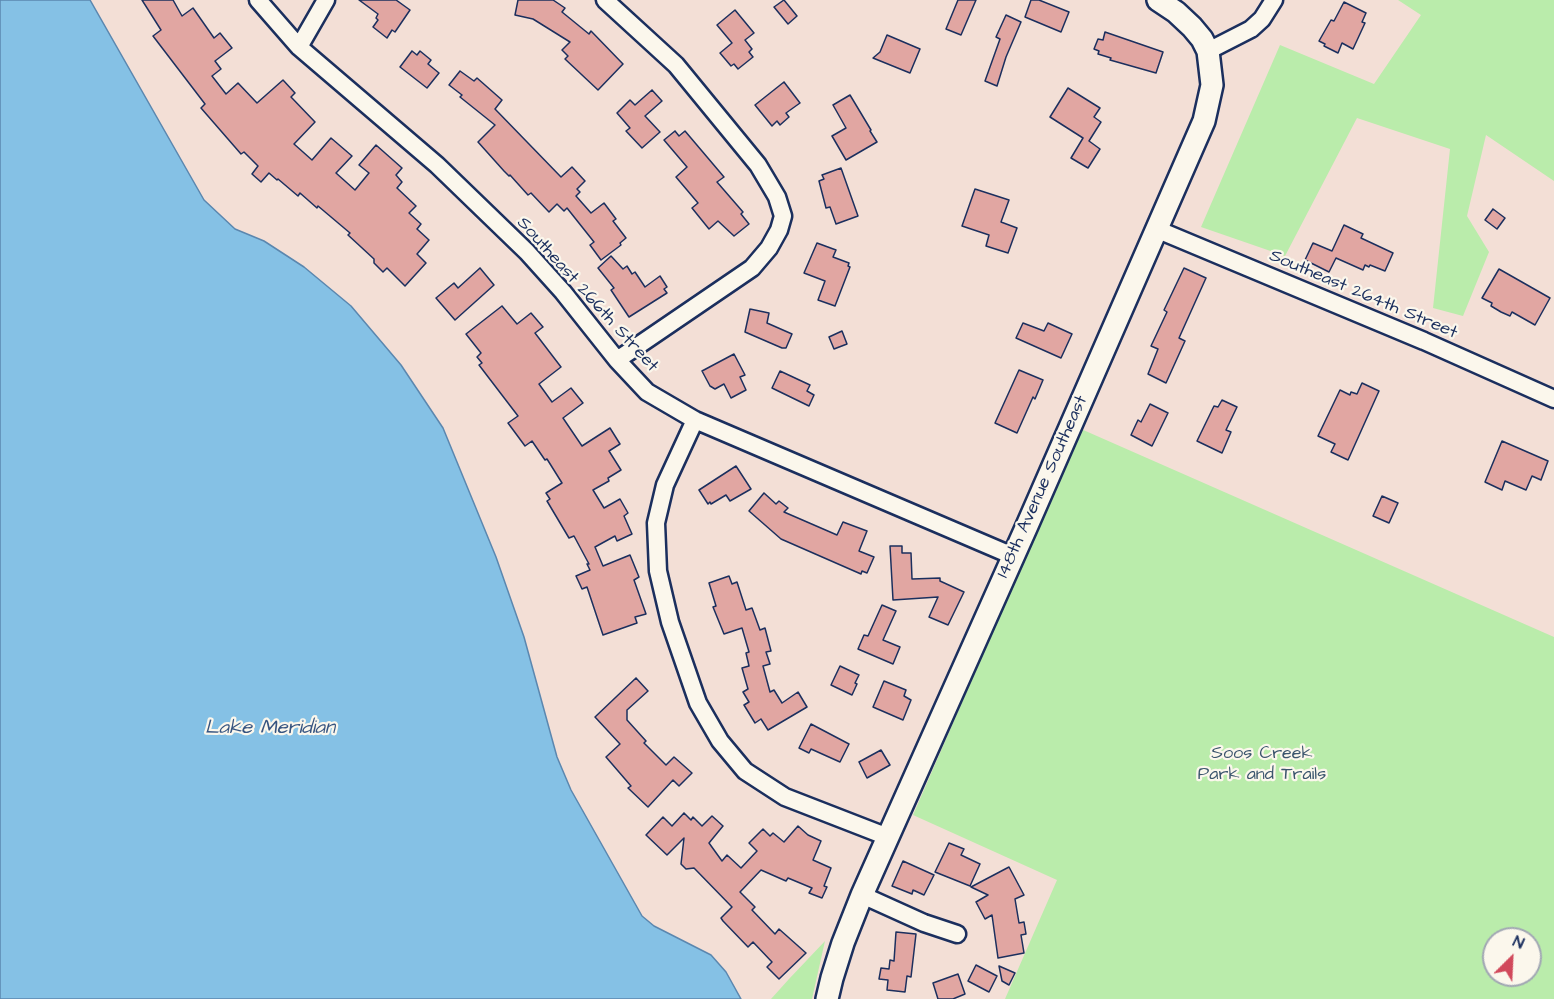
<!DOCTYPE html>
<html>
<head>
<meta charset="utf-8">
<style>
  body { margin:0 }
  #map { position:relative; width:1554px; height:999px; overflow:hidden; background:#f3dfd6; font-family:"Architects Daughter",sans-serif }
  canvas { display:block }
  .north { position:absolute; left:1482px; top:927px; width:60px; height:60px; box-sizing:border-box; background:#fbf7ec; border:2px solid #a1a7b3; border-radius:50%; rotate:24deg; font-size:16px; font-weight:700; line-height:24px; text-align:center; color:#1b2f5e }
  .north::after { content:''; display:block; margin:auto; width:21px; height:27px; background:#d1495b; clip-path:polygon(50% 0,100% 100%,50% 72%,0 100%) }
</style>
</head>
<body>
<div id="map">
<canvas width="1554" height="999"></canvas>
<div class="north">N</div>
</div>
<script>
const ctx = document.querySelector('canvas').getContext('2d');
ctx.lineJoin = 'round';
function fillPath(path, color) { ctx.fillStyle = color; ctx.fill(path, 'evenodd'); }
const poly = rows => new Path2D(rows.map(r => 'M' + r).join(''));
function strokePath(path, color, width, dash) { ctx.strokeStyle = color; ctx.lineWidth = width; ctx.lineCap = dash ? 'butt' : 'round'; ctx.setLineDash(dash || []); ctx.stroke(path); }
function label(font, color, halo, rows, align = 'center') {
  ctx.font = font + ' "Architects Daughter",sans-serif'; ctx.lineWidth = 4.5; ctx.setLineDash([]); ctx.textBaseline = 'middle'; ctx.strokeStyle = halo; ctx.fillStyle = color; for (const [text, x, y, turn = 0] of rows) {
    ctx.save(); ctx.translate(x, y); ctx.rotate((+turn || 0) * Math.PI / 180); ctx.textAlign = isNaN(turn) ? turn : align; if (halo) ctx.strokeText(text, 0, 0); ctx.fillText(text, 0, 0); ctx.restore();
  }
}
const green = poly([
  [1398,0,1554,0,1554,181,1486,135,1467,216,1489,252,1463,316,1433,308,1450,149,1357,118,1285,256,1201,227,1280,45,1374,84,1421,15],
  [1081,429,1554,637,1554,999,1005,999,1057,880,913,815],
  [1494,939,1530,939,1530,975,1494,975],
  [825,941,812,999,771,999,789,979]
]);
const water = poly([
  [0,0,90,0,204,200,235,229,264,241,304,267,351,306,401,365,443,428,496,557,524,637,557,757,571,790,642,916,654,926,711,955,726,972,741,999,0,999,0,0]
]);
const building = poly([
  [142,0,173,0,182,16,193,8,214,38,220,33,232,48,215,61,221,69,212,76,226,94,238,83,257,103,283,80,295,93,291,97,315,122,294,144,312,160,331,138,352,156,336,173,355,190,369,173,359,165,376,145,402,168,396,175,402,182,397,188,416,206,409,213,421,224,417,229,429,240,417,254,426,263,405,286,387,268,383,272,374,263,374,259,348,235,350,233,318,206,317,208,300,193,298,196,278,179,277,180,269,173,261,182,252,174,258,166,244,152,241,154,201,108,205,104,153,36,161,30,142,0],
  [359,0,396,0,410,10,395,32,392,30,387,38,373,27,378,20,376,18,378,14,359,0],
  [518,0,553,0,565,8,562,12,589,34,591,31,623,64,598,90,565,59,568,56,562,50,570,42,533,19,515,15,518,0],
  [784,0,797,16,788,24,774,7,784,0],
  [958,0,976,0,961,35,946,29,958,0],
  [1031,0,1039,0,1069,12,1061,32,1025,17,1031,0],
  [1344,2,1366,13,1362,22,1365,23,1353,49,1342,43,1338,53,1324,46,1325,44,1319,41,1331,20,1334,21,1344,2],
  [735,10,754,33,745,40,752,49,749,52,753,57,738,69,734,64,731,66,720,53,732,43,717,25,735,10],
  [1006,15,1021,22,1006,57,997,86,985,81,1000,39,996,37,1006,15],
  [1105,32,1163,52,1156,73,1110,60,1111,58,1098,54,1099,51,1094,49,1098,39,1103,40,1105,32],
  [887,35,920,49,910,73,873,58,880,52,887,35],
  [412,51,417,55,420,51,431,60,428,64,439,73,427,88,400,67,412,51],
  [460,71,474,81,477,78,502,100,495,109,561,177,572,167,585,181,577,189,580,192,576,196,591,213,604,203,616,219,613,221,626,238,620,243,621,245,601,260,590,245,594,242,567,208,564,211,557,204,549,212,531,193,528,195,510,175,509,176,504,171,478,142,495,125,460,97,462,95,449,85,460,71],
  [784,82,800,103,786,113,789,117,780,125,777,121,772,126,755,105,784,82],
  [1068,88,1100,108,1094,117,1101,122,1089,141,1100,149,1088,168,1071,158,1083,138,1050,117,1068,88],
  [652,90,662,101,645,116,660,132,642,148,626,131,630,128,617,113,630,100,635,105,652,90],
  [850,95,871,130,870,131,877,142,846,160,832,136,846,128,833,105,850,95],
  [675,131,679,136,685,131,724,177,717,182,743,212,741,214,749,224,734,236,718,221,709,229,692,208,698,203,676,177,687,167,664,140,675,131],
  [841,168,858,216,836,224,830,207,826,208,819,181,824,179,822,175,841,168],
  [975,189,1009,200,1001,222,1017,228,1008,253,986,246,989,235,962,226,975,189],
  [1493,209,1505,218,1497,229,1485,220,1493,209],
  [1344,225,1363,234,1361,238,1393,253,1385,271,1370,265,1369,267,1365,265,1363,270,1336,258,1329,272,1305,260,1313,243,1332,251,1344,225],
  [817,243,836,250,833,257,849,263,848,266,850,267,835,306,818,300,825,281,804,273,817,243],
  [611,256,623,269,627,266,632,274,635,272,645,287,660,276,667,287,664,289,667,293,629,317,611,290,614,288,598,268,611,256],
  [480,268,494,285,455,320,436,298,454,283,458,288,480,268],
  [1184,268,1206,278,1179,338,1185,341,1166,383,1148,374,1158,349,1151,346,1167,312,1164,310,1184,268],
  [1499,269,1550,298,1535,325,1512,312,1510,316,1501,312,1491,306,1492,303,1482,298,1499,269],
  [502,306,517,324,531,313,543,327,535,333,561,367,539,384,552,402,571,388,583,403,563,418,582,446,610,428,620,444,609,451,621,470,608,478,609,481,593,490,604,508,620,499,628,513,624,516,632,534,617,541,615,536,595,547,603,566,630,555,639,577,634,580,646,614,635,617,637,623,603,635,587,587,582,589,576,576,590,570,587,564,589,564,574,536,569,538,547,501,550,499,546,493,562,483,547,459,545,460,532,441,525,446,508,423,518,416,479,365,482,363,477,357,481,353,466,334,502,306],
  [750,309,769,313,767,323,792,334,786,348,782,348,745,332,750,309],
  [1023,323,1044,331,1048,323,1072,334,1061,358,1016,338,1023,323],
  [842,331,847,344,834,349,829,337,842,331],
  [734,354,745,375,740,377,746,390,731,398,724,384,715,389,710,386,702,371,734,354],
  [1019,370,1043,380,1035,399,1033,397,1017,433,995,423,1019,370],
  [780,371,810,385,807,391,814,395,809,406,772,388,780,371],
  [1362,383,1379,391,1348,460,1331,452,1335,444,1318,436,1340,390,1350,395,1351,392,1357,394,1362,383],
  [1222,400,1237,407,1226,430,1231,432,1222,453,1197,441,1214,406,1218,407,1222,400],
  [1150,404,1168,413,1152,446,1131,435,1138,420,1141,422,1150,404],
  [1502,441,1548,461,1541,480,1532,476,1526,490,1505,481,1502,490,1485,482,1502,441],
  [736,466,751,489,730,501,726,495,711,504,710,502,708,504,699,490,736,466],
  [764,493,776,504,779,501,788,508,784,512,837,535,843,522,867,531,859,551,874,557,867,573,862,571,861,574,781,539,749,511,764,493],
  [1382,496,1398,503,1389,523,1373,516,1382,496],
  [890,546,902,546,902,553,911,553,912,579,940,578,940,581,964,592,948,625,929,617,938,597,893,600,890,546],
  [729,576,732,584,737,582,746,610,752,608,760,630,765,628,771,651,766,652,770,664,763,666,770,692,774,690,782,703,798,692,807,707,768,730,761,719,755,723,744,705,749,702,743,692,748,689,742,668,749,666,746,653,749,652,742,628,724,634,713,607,716,606,709,583,729,576],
  [882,605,896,611,883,640,900,647,893,664,858,649,864,635,868,636,882,605],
  [840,666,859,675,855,683,857,684,852,695,831,685,840,666],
  [636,678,648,691,627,710,627,720,646,741,644,743,666,765,674,757,692,773,679,786,673,780,648,807,628,788,631,786,606,757,620,744,595,717,636,678],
  [884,681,906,690,904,696,911,700,903,720,873,707,884,681],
  [811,724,849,744,840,762,811,749,809,753,799,748,811,724],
  [881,750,890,765,867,778,859,762,881,750],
  [684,813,691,820,693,817,702,826,712,816,723,826,709,843,722,861,727,855,741,868,757,851,749,843,763,829,770,836,773,833,784,842,798,826,808,835,821,841,813,860,831,868,824,886,827,887,822,898,809,893,812,888,788,878,786,881,761,870,740,892,755,907,752,910,775,934,779,929,806,953,779,979,767,967,772,962,753,942,748,947,723,921,721,918,732,907,694,868,686,869,681,864,684,838,667,855,646,835,663,817,672,826,684,813],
  [949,843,964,849,961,855,980,864,970,886,935,872,949,843],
  [903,861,934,875,924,895,913,890,912,894,892,886,903,861],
  [1009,867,1024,895,1015,899,1019,923,1024,922,1026,934,1021,935,1024,953,998,958,992,915,985,919,976,902,988,895,971,887,1009,867],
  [896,932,916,934,911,977,907,976,905,992,887,990,888,980,879,979,881,968,889,969,890,960,894,961,896,932],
  [976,965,997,976,989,992,968,981,976,965],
  [999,966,1015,973,1009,985,1002,981,999,966],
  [958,974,965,994,953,999,938,999,933,983,958,974]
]);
const minor = poly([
  [258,0,299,47,437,165,527,252,563,292,617,360,647,392,695,420,1013,556],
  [605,0,676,65,758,165,777,197,783,216,779,230,769,248,752,268,617,360],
  [299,47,326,0],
  [1208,51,1251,29,1262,19,1274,0],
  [1156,229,1424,341,1554,399],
  [695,420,665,485,656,523,658,571,670,622,698,703,720,741,745,771,785,797,888,837],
  [862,895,924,923,957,934]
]);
const tertiary = poly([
  [827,999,832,978,843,943,862,895,1026,528,1204,121,1212,85,1208,51,1202,39,1192,27,1176,12,1158,0]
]);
const streetNames = [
  ["Southeast 266th Street",587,295,48],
  ["Southeast 264th Street",1363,295,23],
  ["148th Avenue Southeast",1043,487,-66]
];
const parkNames = [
  ["Soos Creek",1262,754],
  ["Park and Trails",1262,775]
];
const waterNames = [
  ["Lake Meridian",270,729]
];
fillPath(green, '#baecab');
fillPath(water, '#85c1e5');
strokePath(water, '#5b87af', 1.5);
fillPath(building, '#e1a6a2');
strokePath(building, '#1b2f5e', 1.5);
strokePath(minor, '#1b2f5e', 21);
strokePath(tertiary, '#1b2f5e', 26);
strokePath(minor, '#fbf7ec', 16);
strokePath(tertiary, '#fbf7ec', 21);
label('18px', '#1b2f5e', '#fbf7ec', streetNames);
label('18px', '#3b556d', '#fbf7ec', parkNames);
label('italic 20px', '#365480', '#fbf7ec', waterNames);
</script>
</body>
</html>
